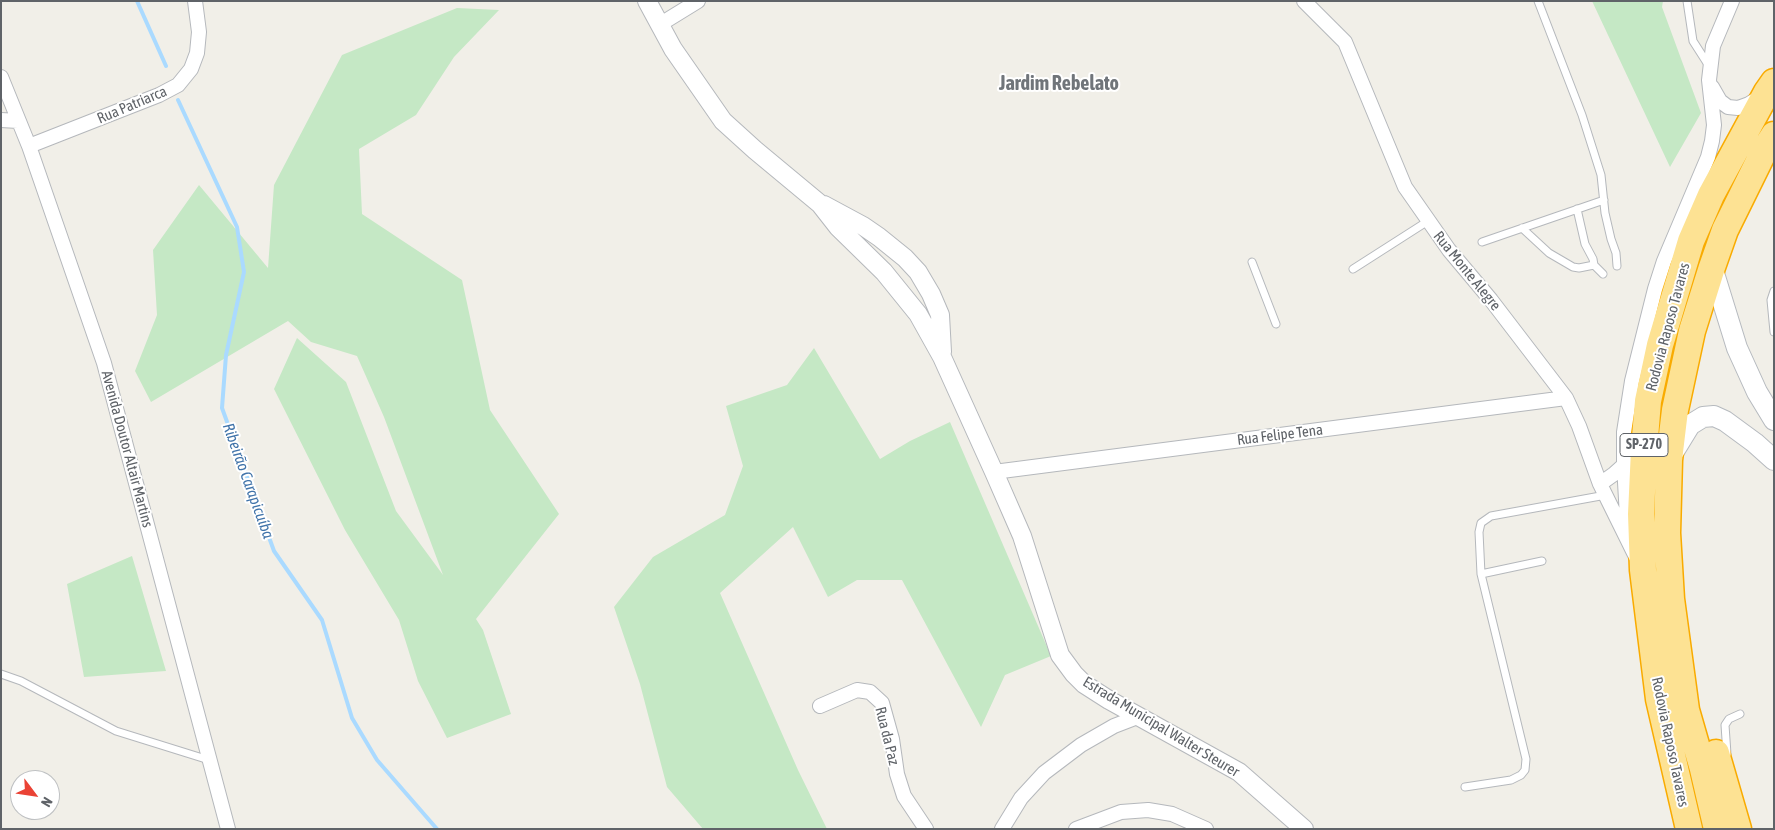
<!DOCTYPE html>
<html>
<head>
<meta charset="utf-8">
<style>
  body { margin:0 }
  #map { position:relative; width:1775px; height:830px; overflow:hidden; background:#f1efe8; font-family:"Asap Condensed",sans-serif }
  canvas { display:block }
  .frame { position:absolute; inset:0; border:2px solid #5f6368; pointer-events:none }
  .north { position:absolute; left:10px; top:770px; width:50px; height:50px; box-sizing:border-box; background:#fff; border:1px solid #bfc1c3; border-radius:50%; rotate:121deg; font-size:14px; font-weight:700; line-height:20px; text-align:center; color:#5f6368 }
  .north::after { content:''; display:block; margin:auto; width:18px; height:22px; background:#ea4335; clip-path:polygon(50% 0,100% 100%,50% 72%,0 100%) }
</style>
</head>
<body>
<div id="map">
<canvas width="1775" height="830"></canvas>
<div class="frame"></div>
<div class="north">N</div>
</div>
<script>
const ctx = document.querySelector('canvas').getContext('2d');
ctx.lineJoin = 'round';
function fillPath(path, color) { ctx.fillStyle = color; ctx.fill(path, 'evenodd'); }
const poly = rows => new Path2D(rows.map(r => 'M' + r).join(''));
function strokePath(path, color, width, dash) { ctx.strokeStyle = color; ctx.lineWidth = width; ctx.lineCap = dash ? 'butt' : 'round'; ctx.setLineDash(dash || []); ctx.stroke(path); }
function label(font, color, halo, rows, align = 'center') {
  ctx.font = font + ' "Asap Condensed",sans-serif'; ctx.lineWidth = 4; ctx.setLineDash([]); ctx.textBaseline = 'middle'; ctx.strokeStyle = halo; ctx.fillStyle = color; for (const [text, x, y, turn = 0] of rows) {
    ctx.save(); ctx.translate(x, y); ctx.rotate((+turn || 0) * Math.PI / 180); ctx.textAlign = isNaN(turn) ? turn : align; if (halo) ctx.strokeText(text, 0, 0); ctx.fillText(text, 0, 0); ctx.restore();
  }
}
const green = poly([
  [1592,1,1663,1,1662,7,1701,113,1670,167],
  [457,8,499,10,454,57,416,115,359,149,362,214,462,280,490,410,559,514,476,619,483,630,511,714,447,738,418,681,399,620,345,530,274,389,297,338,346,382,396,511,443,575,384,417,357,356,311,342,288,321,151,402,135,371,157,315,153,250,199,185,268,268,274,185,342,55],
  [814,348,880,459,910,441,950,422,1051,656,1005,675,981,727,902,580,857,580,828,597,793,527,720,593,798,770,827,829,703,829,667,787,640,684,614,607,653,557,725,515,743,466,726,406,787,385],
  [132,556,166,671,84,677,67,584]
]);
const stream = poly([
  [137,1,166,66],
  [178,100,237,227,244,272,226,355,222,408,274,551,322,620,352,718,377,760,437,829]
]);
const service = poly([
  [1538,1,1582,115,1601,175,1605,213,1611,239,1616,253,1617,266],
  [1687,1,1693,41,1709,66],
  [1577,209,1585,244,1593,259,1594,265,1603,274],
  [1522,228,1549,253,1573,267,1579,268,1594,265],
  [1482,242,1604,200],
  [1252,262,1276,324],
  [1353,269,1428,221],
  [1774,291,1771,300,1774,332],
  [1542,561,1481,574,1479,532,1481,523,1491,516,1606,495],
  [1,674,21,681,116,731,209,760],
  [1727,754,1725,725,1729,719,1740,714],
  [1465,787,1511,780,1521,775,1525,770,1526,759,1481,574]
]);
const minor = poly([
  [1304,1,1345,42,1405,187,1449,250,1491,300,1566,398,1579,426,1600,484,1637,559],
  [659,25,698,1],
  [1,77,29,146,104,363,228,829],
  [1712,87,1720,101,1728,107,1738,108,1749,104,1760,97],
  [1,120,18,121],
  [29,146,159,95,178,85,191,69,197,53,199,32,195,1],
  [994,472,1566,398],
  [1600,484,1614,474,1624,465],
  [1628,534,1624,465,1624,432,1632,381,1655,289,1664,261,1708,157,1712,141,1714,125,1709,80,1713,46,1732,1],
  [820,706,857,690,870,692,882,703,892,739,897,774,904,796,926,829],
  [1002,829,1021,798,1044,773,1081,745,1114,726,1140,716],
  [1076,829,1121,812,1148,810,1172,814,1206,829]
]);
const tertiary = poly([
  [647,1,673,49,723,121,755,150,820,204,838,227,884,272,918,314,942,357,994,472,1022,536,1060,655,1074,674,1084,684,1109,700,1239,772,1304,829],
  [824,205,863,226,879,237,905,258,918,272,931,294,940,315,942,352]
]);
const secondary = poly([
  [1712,267,1737,348,1757,392,1774,420],
  [1671,456,1690,425,1703,417,1714,416,1725,421,1755,443,1774,460]
]);
const motorway = poly([
  [1716,753,1738,829],
  [1689,829,1659,699,1643,570,1641,514,1644,450,1648,401,1660,345,1691,241,1711,195,1767,92,1774,82],
  [1717,829,1703,769,1686,710,1671,599,1667,533,1669,460,1675,410,1692,331,1712,267,1725,230,1765,149,1774,135]
]);
const shields = [
  [1644,445,48]
];
const shieldNames = [
  ["SP-270",1644,445]
];
const streetNames = [
  ["Rua Patriarca",132,105,-23],
  ["Rua Monte Alegre",1467,271,51],
  ["Rodovia Raposo Tavares",1668,327,-75],
  ["Rua Felipe Tena",1280,435,-7],
  ["Avenida Doutor Altair Martins",127,449,75],
  ["Estrada Municipal Walter Steurer",1161,727,31],
  ["Rua da Paz",887,736,76],
  ["Rodovia Raposo Tavares",1670,742,78]
];
const waterNames = [
  ["Ribeirão Carapicuíba",248,481,70]
];
const districtNames = [
  ["Jardim Rebelato",1059,84]
];
fillPath(green, '#c5e8c5');
strokePath(stream, '#aadaff', 4);
strokePath(service, '#b5b8bc', 9);
strokePath(minor, '#b5b8bc', 16);
strokePath(tertiary, '#b5b8bc', 20);
strokePath(secondary, '#b6babf', 22);
strokePath(motorway, '#f9ab00', 29);
strokePath(service, '#fff', 7);
strokePath(minor, '#fff', 14);
strokePath(tertiary, '#fff', 18);
strokePath(secondary, '#fff', 20);
strokePath(motorway, '#fde293', 26);
for (const [x, y, w] of shields) { const box = new Path2D(); box.roundRect(x - w / 2, y - 11.5, w, 23, 4); ctx.fillStyle = '#fff'; ctx.fill(box); strokePath(box, '#5f6368', 1); }
label('bold 14px', '#5f6368', null, shieldNames);
label('15px', '#5f6368', '#fff', streetNames);
label('italic 16px', '#4174aa', '#fff', waterNames);
label('bold 20px', '#70757a', '#fff', districtNames);
</script>
</body>
</html>
